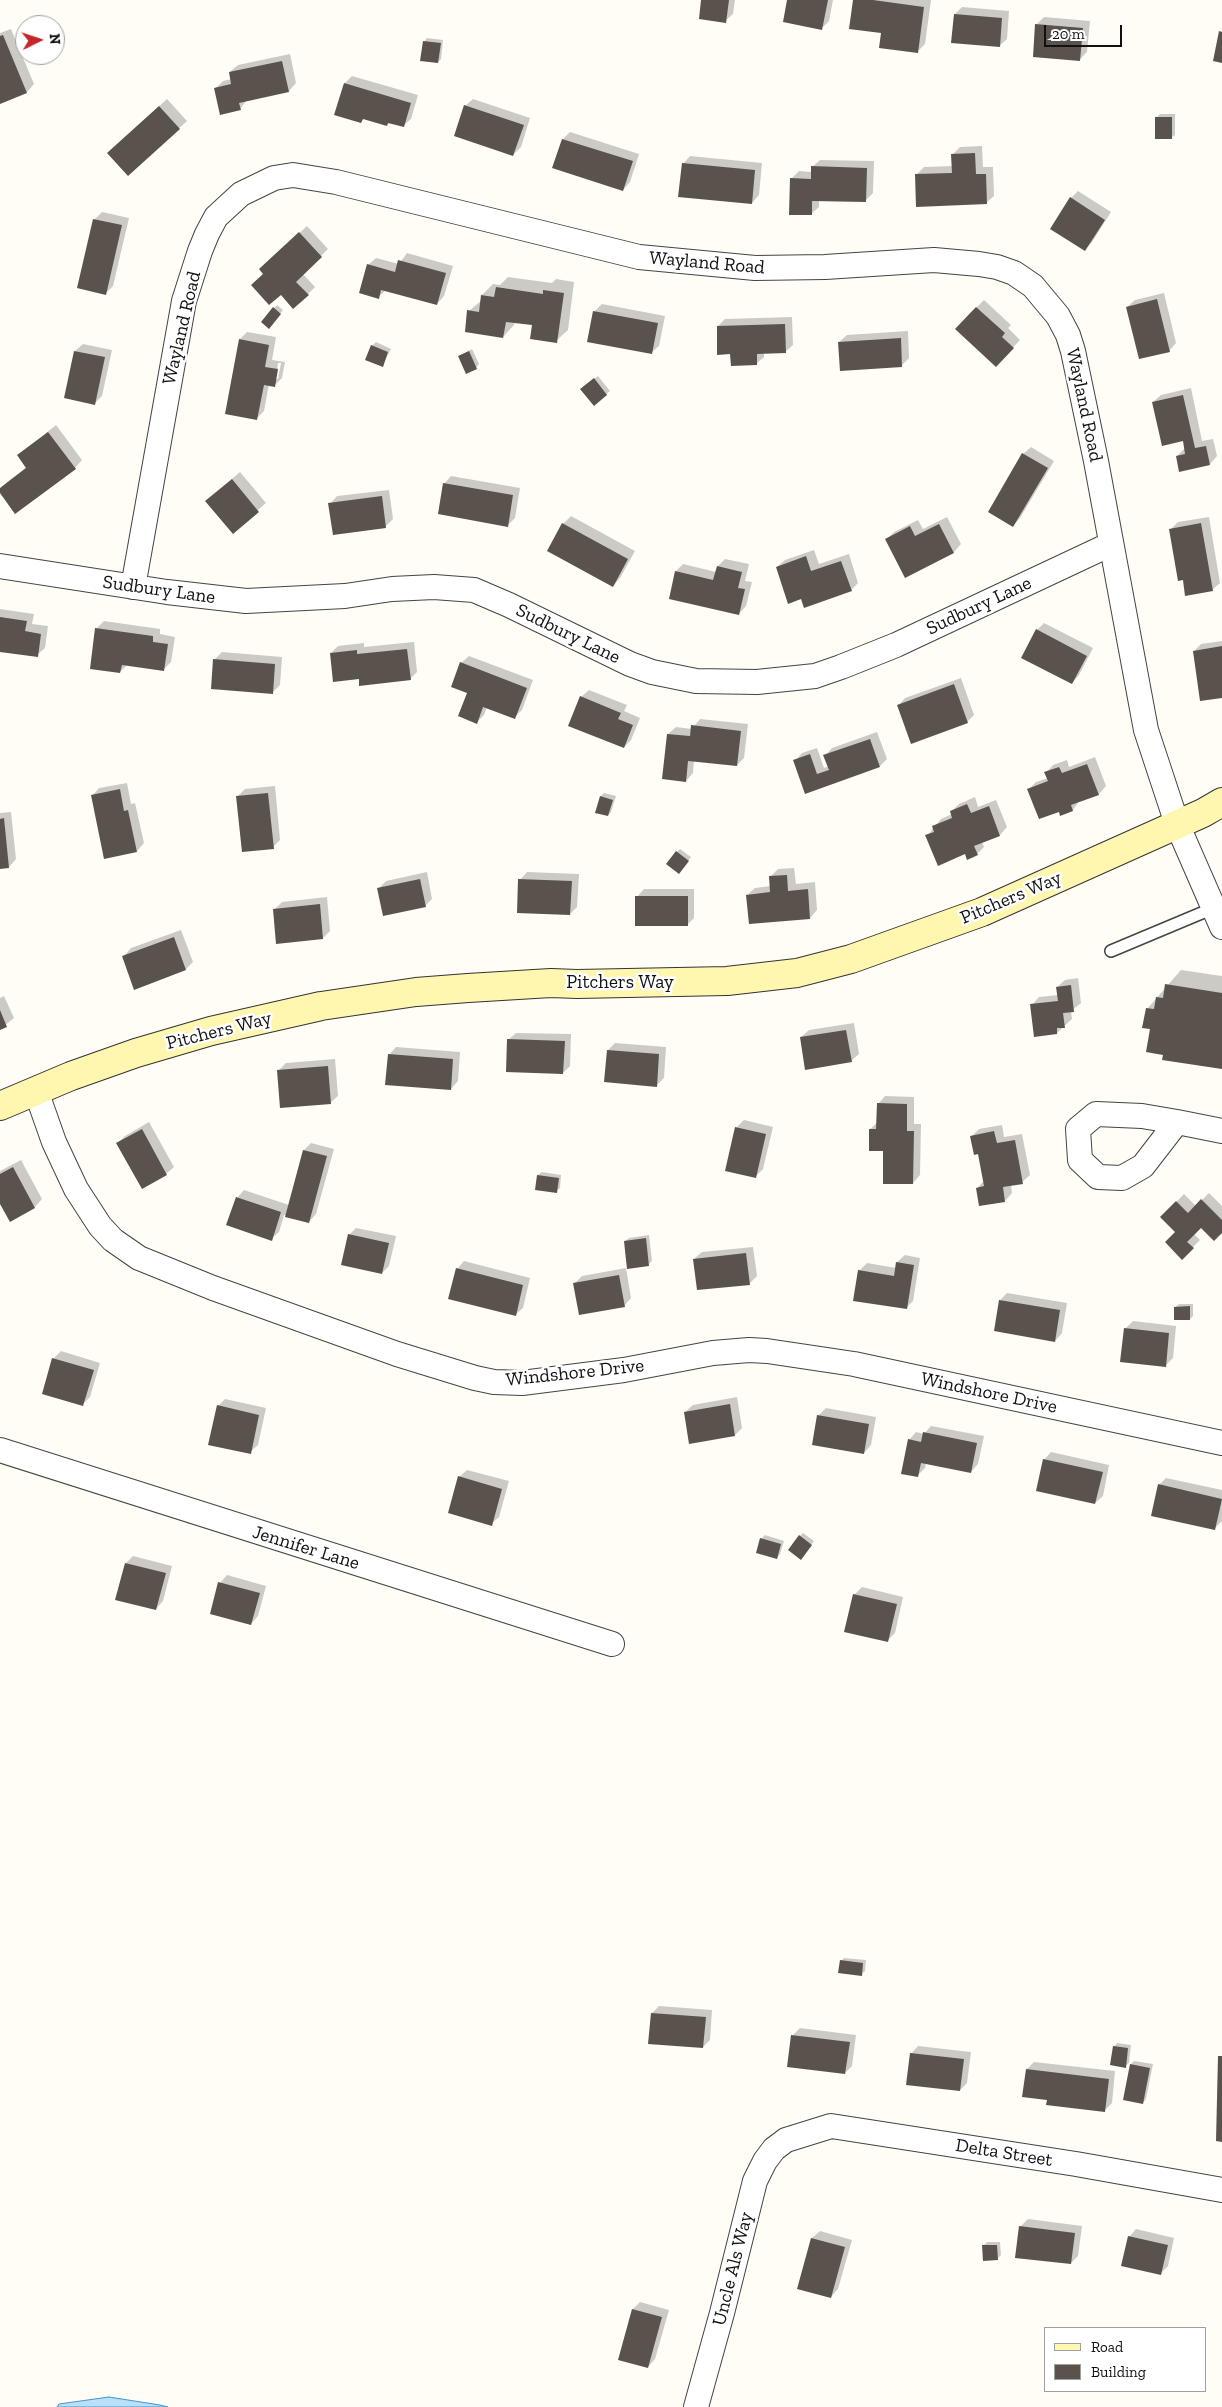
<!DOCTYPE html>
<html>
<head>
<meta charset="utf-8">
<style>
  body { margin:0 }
  #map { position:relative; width:1222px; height:2407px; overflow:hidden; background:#fffdf5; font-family:"Zilla Slab",serif }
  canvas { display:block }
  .legend { position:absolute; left:1044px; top:2327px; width:162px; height:65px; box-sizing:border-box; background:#fff; border:1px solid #a0a0a0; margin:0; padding:6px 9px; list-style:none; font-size:15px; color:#111 }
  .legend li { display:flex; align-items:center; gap:10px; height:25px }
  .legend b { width:25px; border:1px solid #a0a0a0 }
  .north { position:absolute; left:15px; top:15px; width:50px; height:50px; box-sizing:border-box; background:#fff; border:1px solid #a0a0a0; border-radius:50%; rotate:86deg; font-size:14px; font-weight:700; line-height:20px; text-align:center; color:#111 }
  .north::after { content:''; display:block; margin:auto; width:18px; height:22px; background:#c4262e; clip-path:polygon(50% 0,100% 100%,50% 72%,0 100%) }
  .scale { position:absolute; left:1044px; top:25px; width:78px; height:22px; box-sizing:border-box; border:2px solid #111; border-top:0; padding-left:6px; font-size:15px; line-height:18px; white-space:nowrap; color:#111; -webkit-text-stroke:4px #fff; paint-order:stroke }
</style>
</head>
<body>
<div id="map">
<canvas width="1222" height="2407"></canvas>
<ul class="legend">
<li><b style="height:6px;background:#fff6b0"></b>Road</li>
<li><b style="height:14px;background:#5a524d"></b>Building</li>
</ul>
<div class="north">N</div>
<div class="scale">20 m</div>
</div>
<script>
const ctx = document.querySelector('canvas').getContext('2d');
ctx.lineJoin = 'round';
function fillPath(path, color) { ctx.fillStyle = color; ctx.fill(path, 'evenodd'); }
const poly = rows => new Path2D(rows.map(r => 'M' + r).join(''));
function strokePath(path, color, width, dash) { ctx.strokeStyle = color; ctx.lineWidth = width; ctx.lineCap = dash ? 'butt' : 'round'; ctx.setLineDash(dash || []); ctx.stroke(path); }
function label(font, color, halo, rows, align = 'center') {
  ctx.font = font + ' "Zilla Slab",serif'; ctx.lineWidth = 5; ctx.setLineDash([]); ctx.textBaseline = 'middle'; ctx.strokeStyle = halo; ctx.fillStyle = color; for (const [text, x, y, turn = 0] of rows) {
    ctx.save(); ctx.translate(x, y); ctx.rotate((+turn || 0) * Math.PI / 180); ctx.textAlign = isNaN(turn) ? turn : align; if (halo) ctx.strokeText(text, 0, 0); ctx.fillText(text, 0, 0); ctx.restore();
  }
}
const water = poly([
  [109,2397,160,2405,168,2407,57,2407,59,2404,109,2397]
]);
const shadow = poly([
  [703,0,735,0,733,14,725,21],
  [789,0,833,0,829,21,821,29],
  [854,0,931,0,925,44,918,51,882,32],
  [962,7,1009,11,1007,39,999,46,955,14],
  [1044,17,1090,21,1087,52,1080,59,1036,25],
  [11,29,34,84,27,92,0,103,0,33],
  [427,38,443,40,441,59,438,62,424,42],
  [290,54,296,83,289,91,247,100,240,109,215,89,223,81,232,79,230,72,238,65],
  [352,76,418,95,411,119,403,126,390,122,387,125,364,118,361,121,345,83],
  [167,99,187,121,128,175,116,146],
  [473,99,530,118,521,147,513,155,465,106],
  [1160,114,1175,114,1175,135,1171,138,1156,118],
  [570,132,639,154,630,182,623,190,554,168,563,139],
  [982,146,983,167,993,167,994,196,986,203,916,175,924,167,953,166,952,155,960,147],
  [690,156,762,163,759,195,752,203,683,164],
  [820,160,874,161,873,193,865,201,819,200,819,207,811,214,792,178,799,171,812,172,812,167],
  [1078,191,1111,212,1092,242,1085,249,1071,198],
  [102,212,129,218,113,286,105,294,78,287,95,219],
  [307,226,328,249,303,274,315,287,308,294,281,294,264,273,268,262],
  [407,253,453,266,444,296,437,304,386,290,378,297,368,265,376,258,399,264],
  [508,277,552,283,556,279,574,282,568,330,556,341,534,324,515,322,514,325,503,337,469,311,482,300,482,295,493,284,500,285],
  [1164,293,1176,343,1169,351,1127,307,1135,300],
  [984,300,1011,325,1008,328,1020,340,1003,358,976,308],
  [602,304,665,316,659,346,651,353,594,312],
  [277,305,283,310,272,324,274,308],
  [792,317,793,345,785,352,764,353,764,357,756,364,731,353,718,326,725,319],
  [908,331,909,358,902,365,839,342,847,335],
  [247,332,276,337,272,360,285,362,282,378,275,385,269,384,264,411,257,418,227,413,240,339],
  [278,363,281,363,278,379,276,379],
  [376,342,391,349,382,366,372,346],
  [83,344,112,350,102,396,94,404,75,351],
  [472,349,479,364,476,368,459,356],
  [598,376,610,391,594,404,585,386],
  [1191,388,1202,441,1213,439,1217,456,1210,464,1177,456,1185,448,1184,440,1153,402,1161,395],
  [56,425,82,460,75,468,0,491,6,483,27,467,19,455],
  [1031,447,1054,461,1020,518,1013,526,1023,454],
  [240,472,266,503,233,532,207,501],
  [451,476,520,488,515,518,508,525,444,484],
  [389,490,393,519,385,527,330,504,337,496],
  [571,516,635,551,620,578,613,586,563,524],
  [947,517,961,544,954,552,906,576,887,539,894,532,918,520,923,529],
  [1209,517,1220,583,1212,590,1184,578,1170,530,1178,522],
  [814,550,819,564,849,554,858,583,851,590,802,598,777,567,785,560],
  [725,559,749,564,745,581,752,582,746,606,739,614,676,571,683,564,716,572,718,566],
  [0,609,34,614,32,624,48,626,45,648,37,655,0,650],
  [104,621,160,629,160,634,175,637,171,662,164,669,127,665,120,672,96,629],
  [1044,623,1093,648,1079,675,1072,683,1037,630],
  [1222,641,1222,697,1194,651,1201,644],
  [414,642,417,672,410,679,360,678,331,653,338,646,364,643,364,647],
  [222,652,282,657,280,685,272,693,215,659],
  [469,656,533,680,522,710,515,717,487,707,484,715,477,722,461,663],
  [961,678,974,715,967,722,898,706,905,698],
  [589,690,627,705,624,711,640,718,631,740,624,747,581,697],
  [700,719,748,724,744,758,737,765,694,760,693,773,686,781,668,734,676,727,692,729],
  [877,732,887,759,880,766,806,792,795,761,802,753,817,748,824,768,829,766,825,756,832,748],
  [1095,757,1106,786,1099,794,1079,801,1073,810,1061,814,1060,810,1029,789,1036,782,1048,778,1046,773,1053,765,1067,760,1069,767],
  [127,783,131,804,135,803,144,843,137,851,92,796,99,788],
  [275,786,280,840,273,847,237,797,245,789],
  [604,793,616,796,611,812,608,815,601,796],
  [975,797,978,807,996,800,1007,827,1000,835,982,842,984,847,977,854,965,853,927,836,941,819,952,814,951,812,959,804],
  [11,812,16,859,9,867,0,868,0,813],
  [680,849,691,857,682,869,677,852],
  [794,868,796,884,815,882,817,910,810,918,747,895,755,888,771,886,770,877,778,869],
  [427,872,432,899,425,906,379,888,386,881],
  [527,872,579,874,577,907,570,914,520,880],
  [644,889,694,889,694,918,687,925,637,897],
  [327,897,330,931,323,938,278,942,274,910,282,902],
  [181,930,193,962,186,969,135,988,124,956,131,948],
  [1181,970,1222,976,1222,1068,1164,1054,1151,1028,1147,1009],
  [1078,978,1081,1003,1071,1011,1072,1019,1057,1033,1032,1005,1039,997,1058,995,1057,987,1065,980],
  [4,996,14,1018,0,1029,0,998],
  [854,1023,859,1054,851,1061,801,1037,809,1030],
  [516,1033,571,1034,570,1066,563,1073,508,1040],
  [615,1043,666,1047,664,1078,656,1086,608,1050],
  [396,1047,460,1052,458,1081,451,1089,389,1055],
  [335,1059,338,1096,330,1103,278,1071,286,1063],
  [885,1096,914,1097,914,1124,921,1124,920,1175,913,1183,870,1129,878,1122,878,1104],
  [744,1120,773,1127,763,1169,756,1176,736,1128],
  [149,1122,174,1167,166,1174,118,1143,125,1136],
  [1002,1125,1004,1137,1022,1134,1030,1175,1022,1182,1011,1185,1012,1193,1005,1201,977,1188,984,1181,979,1153,972,1136,979,1129],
  [311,1143,334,1149,316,1214,309,1222,284,1215,279,1232,271,1239,237,1198,244,1190,289,1205,304,1150],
  [21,1160,42,1199,35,1207,10,1220,0,1201,0,1171],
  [542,1172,561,1175,560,1188,556,1191,538,1175],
  [1209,1193,1222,1206,1222,1231,1201,1227,1194,1234,1200,1240,1182,1258,1177,1232,1162,1217,1184,1194,1196,1206],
  [356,1228,396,1236,389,1266,382,1273,349,1235],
  [649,1235,652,1261,649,1264,625,1241,629,1238],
  [753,1247,757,1276,749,1284,694,1259,702,1252],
  [905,1255,920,1258,913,1301,906,1308,859,1271,867,1263,896,1268,897,1262],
  [464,1261,530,1278,523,1308,515,1315,457,1269],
  [626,1268,631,1298,624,1306,575,1283,582,1276],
  [1007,1293,1067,1303,1062,1333,1055,1341,1000,1300],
  [1179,1304,1193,1304,1193,1316,1190,1319,1175,1307],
  [1133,1321,1176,1326,1173,1358,1165,1366,1125,1329],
  [61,1351,100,1363,90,1397,83,1404,54,1358],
  [737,1397,742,1428,735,1435,685,1412,693,1405],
  [225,1399,266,1408,258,1445,250,1452,218,1406],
  [826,1408,876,1417,871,1445,864,1453,818,1416],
  [931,1426,984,1436,978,1464,971,1472,926,1463,925,1468,917,1476,909,1440,916,1432,924,1434],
  [1051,1452,1109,1465,1103,1496,1095,1503,1044,1460],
  [467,1470,509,1481,499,1517,491,1524,459,1477],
  [1166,1478,1222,1490,1222,1521,1214,1529,1159,1485],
  [803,1533,814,1541,804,1555,800,1536],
  [765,1535,784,1541,780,1554,777,1558,761,1539],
  [133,1556,172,1566,163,1601,156,1609,126,1563],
  [227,1575,266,1586,258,1616,251,1624,220,1583],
  [862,1587,903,1597,895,1633,887,1641,854,1595],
  [844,1958,866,1960,865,1971,861,1974,841,1961],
  [659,2006,712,2010,710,2040,703,2047,652,2013],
  [800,2028,856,2035,852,2066,845,2073,793,2035],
  [1117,2043,1131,2045,1129,2063,1125,2066,1114,2047],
  [918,2046,971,2052,967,2083,960,2090,911,2054],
  [1134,2061,1153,2064,1146,2099,1143,2103,1131,2064],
  [1034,2062,1115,2071,1112,2103,1104,2111,1048,2099,1027,2069],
  [1028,2219,1082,2226,1078,2256,1071,2263,1020,2227],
  [1136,2229,1174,2238,1168,2266,1161,2273,1129,2237],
  [820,2231,852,2240,838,2289,831,2297,799,2288,812,2238],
  [987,2242,1000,2242,1001,2255,997,2259,983,2246],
  [640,2302,669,2310,655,2359,648,2367,633,2309]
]);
const building = poly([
  [701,0,729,0,726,23,699,19],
  [787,0,828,0,822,30,783,22],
  [853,0,873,0,924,7,918,53,879,48,881,33,849,29],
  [954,14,1002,18,1000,47,951,43],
  [1035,24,1083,28,1080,61,1033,57],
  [1219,31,1222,32,1222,63,1213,61],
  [3,35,27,93,0,104,0,36],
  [423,41,441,43,438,63,420,61],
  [282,61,289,92,239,103,241,110,220,115,214,88,231,84,229,72],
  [344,83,411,103,404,127,388,123,387,126,363,119,361,123,334,115],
  [464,105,524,125,513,156,454,136],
  [159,106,180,129,128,176,107,153],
  [1155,117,1172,117,1172,139,1155,139],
  [562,139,633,161,623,191,552,168],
  [975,153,976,174,986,174,987,204,916,207,915,174,952,173,951,154],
  [682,163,755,170,752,204,678,197],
  [811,166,867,168,866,202,812,201,812,215,789,215,790,178,811,179],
  [1070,197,1105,220,1085,251,1050,229],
  [93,219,122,225,106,295,77,288],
  [299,232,322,257,296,282,309,295,293,309,281,295,269,305,251,285,263,274,259,269],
  [398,260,446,273,437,305,381,290,379,299,359,293,367,264,395,272],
  [496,287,543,294,543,290,564,293,557,343,530,339,532,325,506,322,503,338,465,332,467,310,479,312,481,295,494,297],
  [1157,299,1170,352,1139,359,1126,307],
  [273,307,281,314,269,329,261,322],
  [976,307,1005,333,1002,337,1014,348,996,367,955,329],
  [593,311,658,323,652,354,587,342],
  [785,324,786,353,757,354,757,365,731,366,730,354,717,355,717,326],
  [901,338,902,367,840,371,838,342],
  [239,339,269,345,265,367,278,369,275,387,264,385,257,420,225,414],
  [371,345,388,352,383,367,365,360],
  [74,351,105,357,95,405,64,398],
  [469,351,477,369,466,374,458,356],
  [594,378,607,395,594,406,580,389],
  [1183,395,1195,448,1206,446,1210,465,1179,472,1176,456,1185,454,1183,441,1162,446,1152,402],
  [48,432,76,469,15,514,0,493,0,488,26,468,17,455],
  [1022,453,1048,468,1013,527,988,512],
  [232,479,259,512,233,534,205,501],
  [443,483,513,495,508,527,438,514],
  [382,496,386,528,333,535,328,503],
  [562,523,628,559,613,587,547,551],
  [1201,523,1213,591,1185,596,1183,580,1178,581,1169,529],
  [939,524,954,553,905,578,885,539,910,526,915,536],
  [806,556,811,571,841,561,852,591,804,608,801,599,788,604,776,567],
  [717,566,742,572,738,588,745,589,739,615,669,599,675,571,713,580],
  [0,617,27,621,25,631,41,634,38,657,0,652],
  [95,628,153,636,153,642,168,644,164,671,122,665,120,673,90,669],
  [1036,629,1087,656,1072,684,1021,658],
  [1222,646,1222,698,1200,701,1193,651],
  [407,649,411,680,359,686,359,679,333,682,330,653,357,650,357,654],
  [213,659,275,664,273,694,211,689],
  [460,662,527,688,515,719,483,707,477,724,458,716,467,693,451,687],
  [954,684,968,723,911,744,897,705],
  [580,696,621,713,618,719,633,725,624,748,568,726],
  [691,725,741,731,737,766,688,761,686,782,662,779,667,734,690,736],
  [870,739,880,767,805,794,793,760,810,754,817,774,829,770,823,755],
  [1087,764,1099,795,1071,805,1073,811,1060,816,1059,812,1039,819,1027,789,1048,781,1044,772,1059,767,1062,773],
  [120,789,124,811,128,810,137,852,104,859,91,795],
  [268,793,274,849,242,852,236,796],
  [600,796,613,800,608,816,595,813],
  [967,804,971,813,989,806,1000,836,974,846,978,855,967,860,965,854,938,866,925,835,934,832,932,826,952,818,950,811],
  [4,818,9,868,0,869,0,819],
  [676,851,689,861,679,874,666,864],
  [787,875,788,891,808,889,810,919,749,924,746,895,770,892,769,876],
  [420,879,426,907,383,916,377,888],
  [518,879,572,881,570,915,517,913],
  [635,896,688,896,688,926,635,926],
  [320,904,323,939,276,944,273,909],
  [174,937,186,970,134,990,122,956],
  [1165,984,1222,993,1222,1069,1162,1060,1163,1055,1146,1052,1150,1029,1142,1028,1146,1008,1154,1009,1156,997,1163,998],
  [1071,985,1074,1012,1063,1013,1065,1028,1057,1028,1057,1034,1034,1037,1030,1004,1058,1001,1056,987],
  [0,1010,7,1027,0,1030],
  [846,1030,852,1062,805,1070,800,1037],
  [507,1039,565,1041,563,1074,506,1072],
  [607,1050,659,1054,657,1087,604,1082],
  [388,1054,453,1059,451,1090,385,1085],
  [328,1066,331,1104,280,1108,277,1070],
  [877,1103,907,1104,907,1131,914,1131,913,1184,883,1184,883,1151,869,1151,869,1129,876,1129],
  [735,1127,766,1134,756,1178,725,1171],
  [142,1129,167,1175,142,1189,116,1143],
  [994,1131,997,1143,1015,1140,1023,1184,1003,1187,1005,1202,979,1206,976,1188,984,1186,978,1154,974,1155,970,1136],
  [303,1150,327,1156,309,1223,285,1217],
  [13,1167,35,1208,10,1222,0,1204,0,1174],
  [537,1175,559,1178,557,1193,535,1190],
  [236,1197,281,1212,272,1241,226,1225],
  [1201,1199,1222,1220,1222,1233,1214,1241,1201,1228,1187,1242,1194,1248,1182,1260,1165,1242,1175,1232,1160,1217,1176,1201,1188,1213],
  [348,1234,389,1243,382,1274,341,1265],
  [646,1238,649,1266,627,1269,624,1241],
  [746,1253,750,1285,697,1290,693,1259],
  [896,1262,914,1265,907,1309,853,1301,858,1270,894,1276],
  [456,1268,523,1285,516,1316,448,1299],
  [619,1275,625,1307,579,1315,573,1283],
  [999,1300,1060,1310,1055,1342,994,1331],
  [1190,1306,1190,1320,1174,1320,1174,1307],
  [1124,1328,1169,1333,1166,1367,1120,1362],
  [52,1358,94,1370,83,1406,42,1394],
  [730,1404,735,1436,689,1444,684,1412],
  [217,1405,259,1415,251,1454,208,1445],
  [817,1415,869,1424,864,1454,812,1445],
  [923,1432,977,1443,971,1473,921,1463,918,1477,901,1474,908,1439,921,1442],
  [1043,1459,1103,1472,1095,1504,1036,1491],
  [458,1476,502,1489,492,1526,448,1513],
  [1158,1484,1222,1499,1215,1530,1151,1516],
  [799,1535,812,1545,801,1560,788,1550],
  [760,1538,781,1544,777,1559,756,1553],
  [125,1563,166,1573,156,1610,115,1600],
  [218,1582,260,1593,251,1625,210,1614],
  [853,1594,897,1604,888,1642,844,1632],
  [840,1960,863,1963,862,1976,838,1973],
  [651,2013,706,2017,703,2048,648,2044],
  [791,2035,850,2042,845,2074,787,2067],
  [1113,2046,1128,2048,1126,2068,1110,2065],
  [910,2053,964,2059,960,2091,906,2085],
  [1218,2056,1222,2056,1222,2142,1216,2141],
  [1130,2064,1150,2068,1143,2104,1123,2100],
  [1026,2069,1109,2079,1105,2112,1046,2105,1047,2100,1022,2097],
  [1019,2226,1075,2233,1071,2264,1015,2258],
  [1128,2236,1168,2245,1161,2275,1121,2266],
  [811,2238,845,2247,831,2298,797,2289],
  [982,2245,997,2245,998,2260,983,2261],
  [632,2309,662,2317,648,2368,618,2360]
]);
const service = poly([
  [1111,951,1216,907]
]);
const minor = poly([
  [0,566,167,592,246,601,345,596,392,589,434,587,474,590,509,605,630,664,652,672,696,681,757,682,815,676,841,667,896,645,1111,544],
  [133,587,184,301,200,251,207,234,216,217,229,205,241,194,274,178,293,175,336,182,639,257,755,268,825,267,934,260,979,264,997,267,1014,273,1033,286,1058,316,1068,335,1073,351,1096,461,1146,730,1177,824,1222,927],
  [36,1091,54,1142,76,1189,100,1226,113,1240,139,1258,213,1288,397,1354,475,1378,494,1382,522,1383,624,1370,713,1353,749,1350,767,1351,854,1364,1222,1443],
  [1177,1122,1143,1166,1122,1178,1098,1177,1080,1160,1078,1129,1096,1114,1142,1116,1177,1122,1222,1131],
  [0,1450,612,1644],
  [696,2407,722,2313,755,2181,765,2161,774,2149,786,2140,831,2126,1076,2164,1222,2190]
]);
const secondary = poly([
  [0,1106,71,1076,136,1053,211,1031,321,1006,416,992,468,988,551,983,577,984,727,981,797,973,851,959,982,912,1203,813,1222,802]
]);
const streetNames = [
  ["Wayland Road",707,263,5],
  ["Wayland Road",182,328,-77],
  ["Wayland Road",1084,405,78],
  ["Sudbury Lane",159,590,8],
  ["Sudbury Lane",979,606,-25],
  ["Sudbury Lane",568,634,26],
  ["Pitchers Way",1011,898,-23],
  ["Pitchers Way",620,983],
  ["Pitchers Way",219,1031,-14],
  ["Windshore Drive",575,1373,-6],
  ["Windshore Drive",989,1393,12],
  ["Jennifer Lane",306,1548,17],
  ["Delta Street",1004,2153,9],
  ["Uncle Als Way",733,2269,-76]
];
fillPath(water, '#b9e0f7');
strokePath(water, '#3f96cf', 1);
fillPath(shadow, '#0003');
fillPath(building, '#5a524d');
strokePath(service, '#444', 14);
strokePath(minor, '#444', 26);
strokePath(secondary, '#333', 30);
strokePath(service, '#fff', 11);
strokePath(minor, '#fff', 24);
strokePath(secondary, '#fff6b0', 28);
label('19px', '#111', '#fff', streetNames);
</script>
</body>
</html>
